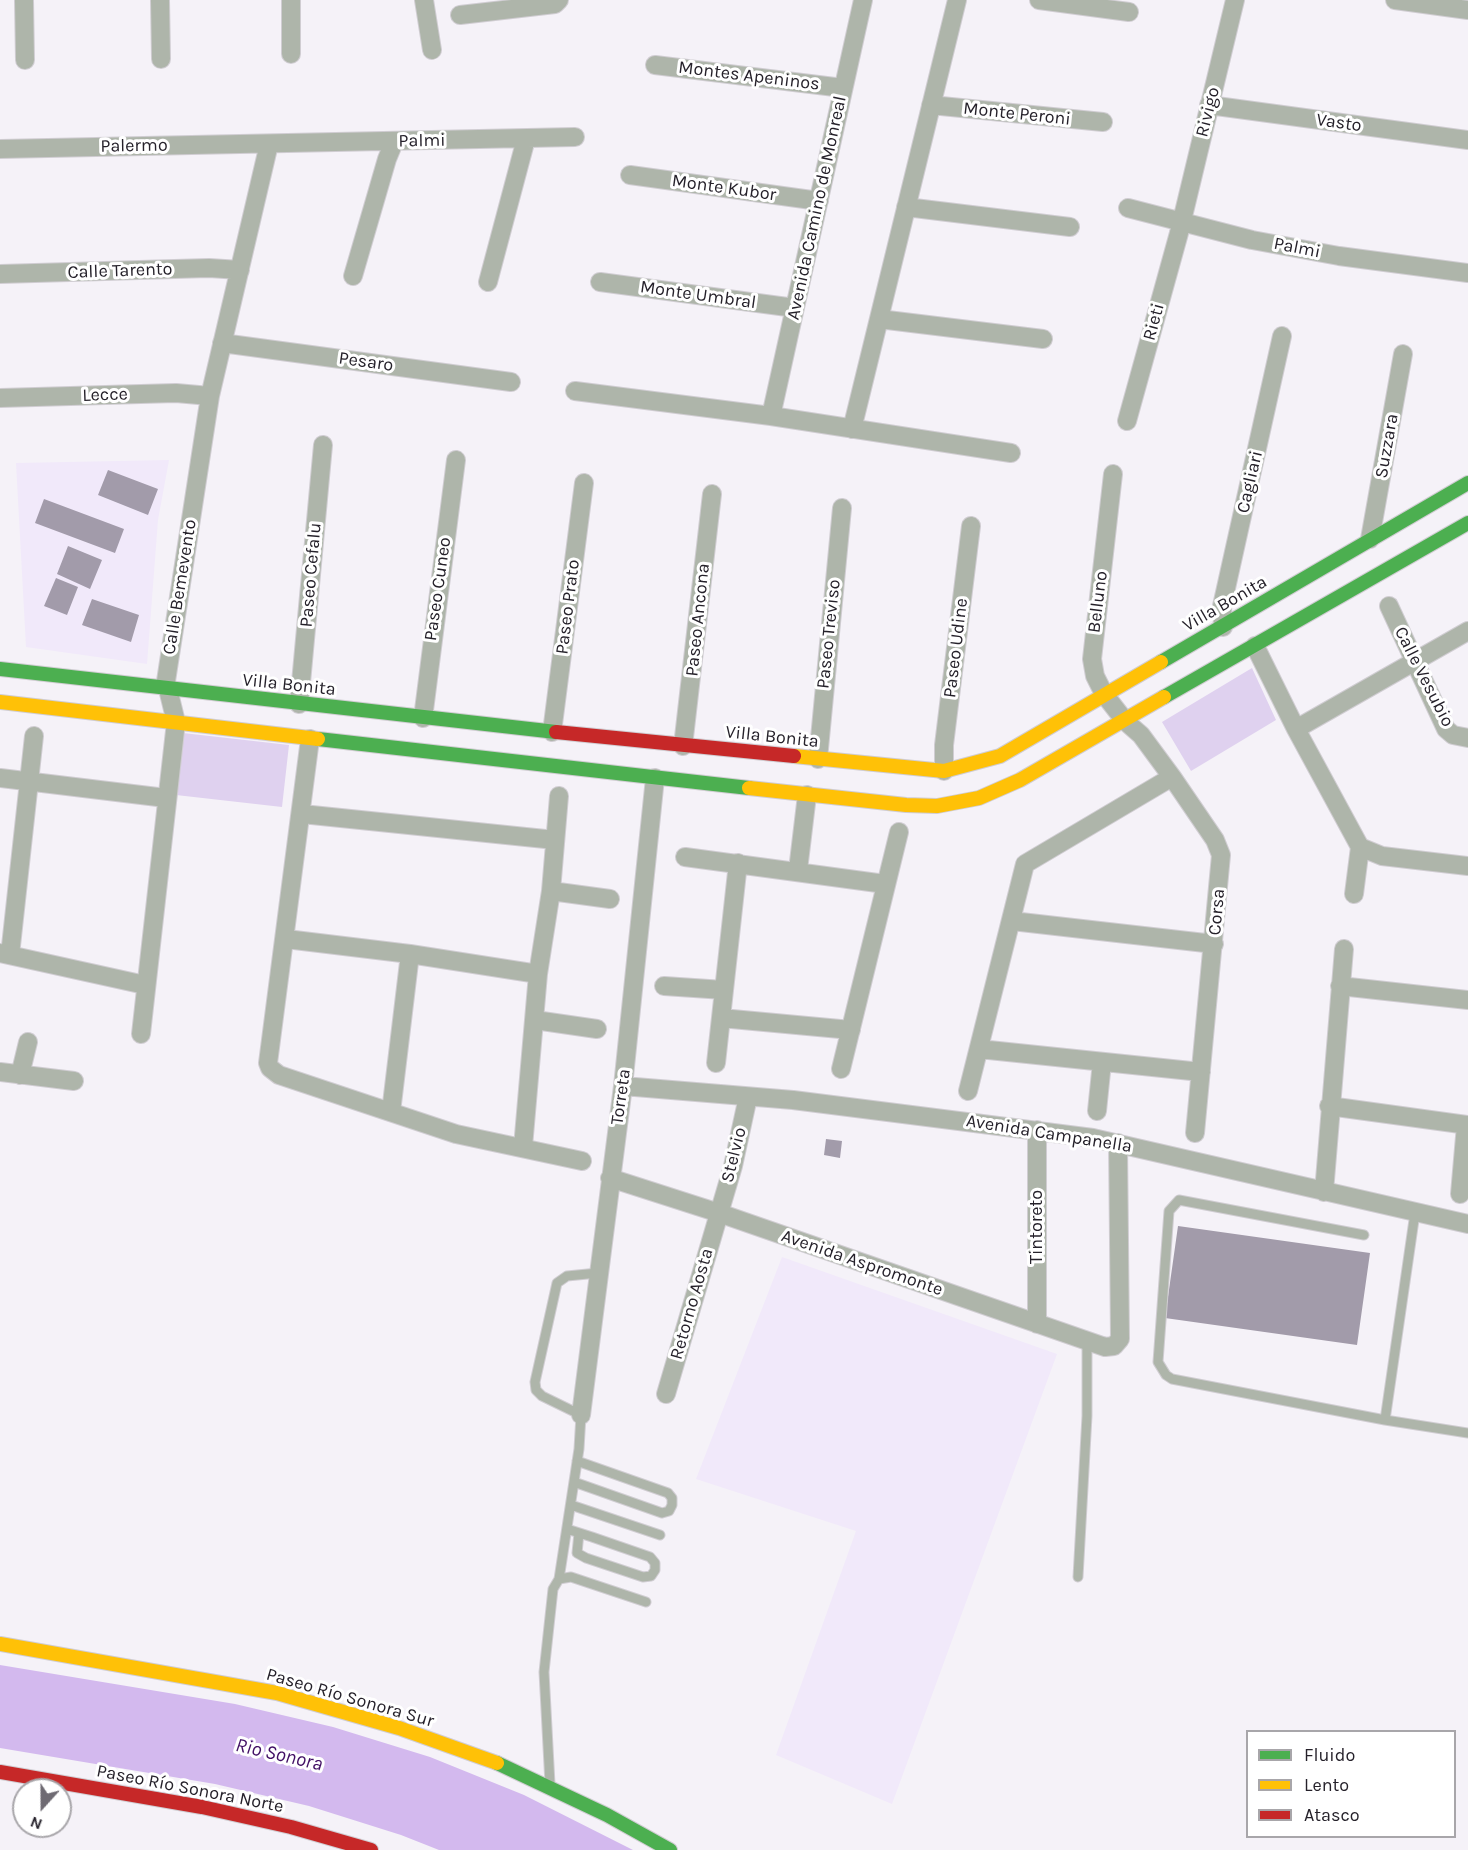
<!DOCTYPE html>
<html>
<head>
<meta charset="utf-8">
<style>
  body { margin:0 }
  #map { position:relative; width:1468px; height:1850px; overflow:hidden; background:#f5f2f8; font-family:Karla,sans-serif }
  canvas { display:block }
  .legend { position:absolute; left:1246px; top:1730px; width:210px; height:108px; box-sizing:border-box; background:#fff; border:2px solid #a8a6aa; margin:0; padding:8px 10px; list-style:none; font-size:18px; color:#25212a }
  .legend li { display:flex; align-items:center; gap:12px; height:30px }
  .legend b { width:30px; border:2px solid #a8a6aa }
  .north { position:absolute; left:12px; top:1778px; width:60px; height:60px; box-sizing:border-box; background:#fff; border:2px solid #a8a6aa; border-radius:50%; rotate:201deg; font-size:16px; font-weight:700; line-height:24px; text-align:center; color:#25212a }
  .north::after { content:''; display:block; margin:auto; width:21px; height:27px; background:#6e6a72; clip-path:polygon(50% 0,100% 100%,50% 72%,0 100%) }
</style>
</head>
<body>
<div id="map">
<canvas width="1468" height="1850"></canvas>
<ul class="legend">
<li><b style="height:8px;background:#4caf50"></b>Fluido</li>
<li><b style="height:8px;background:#ffc107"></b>Lento</li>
<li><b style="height:8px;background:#c62828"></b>Atasco</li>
</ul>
<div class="north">N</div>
</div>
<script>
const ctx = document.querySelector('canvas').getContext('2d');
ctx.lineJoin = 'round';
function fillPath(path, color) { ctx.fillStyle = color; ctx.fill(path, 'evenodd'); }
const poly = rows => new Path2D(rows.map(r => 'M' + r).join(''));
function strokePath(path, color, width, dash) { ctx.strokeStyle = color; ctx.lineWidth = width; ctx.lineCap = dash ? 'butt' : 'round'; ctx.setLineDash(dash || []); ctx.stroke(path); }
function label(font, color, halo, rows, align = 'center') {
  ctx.font = font + ' Karla,sans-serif'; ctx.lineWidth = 6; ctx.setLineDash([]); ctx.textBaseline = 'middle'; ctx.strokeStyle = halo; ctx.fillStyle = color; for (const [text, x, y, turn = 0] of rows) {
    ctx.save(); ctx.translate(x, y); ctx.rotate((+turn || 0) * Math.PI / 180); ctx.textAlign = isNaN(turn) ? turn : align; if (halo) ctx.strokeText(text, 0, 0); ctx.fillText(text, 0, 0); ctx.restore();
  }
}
const built = poly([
  [169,460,158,520,147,664,26,647,16,463],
  [782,1257,1057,1354,892,1804,776,1755,856,1531,696,1479]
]);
const green = poly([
  [1252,668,1276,720,1191,771,1162,722],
  [183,733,289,745,282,807,176,795]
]);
const water = poly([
  [0,1665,235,1704,333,1727,430,1757,524,1795,633,1850,439,1850,401,1835,309,1806,215,1784,0,1748]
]);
const building = poly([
  [108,470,158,489,148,515,98,495],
  [44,499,124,529,115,553,35,523],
  [68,546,102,560,90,589,57,574],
  [56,578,78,587,67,615,44,606],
  [92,599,139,615,131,642,82,625],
  [826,1139,842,1141,840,1158,824,1155],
  [1178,1226,1370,1253,1357,1345,1165,1318]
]);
const lane = poly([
  [1364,1235,1179,1200,1169,1211,1158,1362,1166,1375,1172,1379,1385,1420,1468,1433],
  [1385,1420,1415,1213],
  [574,1482,662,1513,669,1511,672,1505,672,1498,668,1493,577,1461],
  [571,1505,660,1535],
  [567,1529,592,1537,650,1557,655,1563,655,1570,651,1576,643,1577,586,1558,577,1553,579,1533],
  [1078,1577,1087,1416,1087,1341],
  [559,1579,579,1449,581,1415,542,1396,536,1390,535,1382,557,1283,567,1276,598,1273],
  [550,1784,544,1672,553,1589,559,1579,571,1577,646,1602]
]);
const street = poly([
  [24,0,25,60],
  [160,0,161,59],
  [291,0,291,54],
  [424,0,432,50],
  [1039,0,1129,12],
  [1395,0,1468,10],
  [460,15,555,4,559,0],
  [655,65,843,88],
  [931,105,1103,122],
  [1209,105,1468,140],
  [0,149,575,137],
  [630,175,819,201],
  [906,207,1070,227],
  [1128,208,1252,240,1339,256,1468,273],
  [0,274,209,268,240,270],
  [353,276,387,159,394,142],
  [488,282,526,139],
  [600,282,795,308],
  [879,319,1043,339],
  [222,343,511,382],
  [575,391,771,416,1011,453],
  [0,398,176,393,210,396],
  [771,416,863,0],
  [1127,421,1179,233,1235,0],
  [852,429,957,0],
  [1113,474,1092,659,1095,676,1104,694,1125,721,1141,735,1172,777,1215,840,1221,855,1195,1133],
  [1370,539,1403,354],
  [1389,606,1446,729,1453,735,1468,738],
  [1223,627,1222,606,1282,336],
  [1255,646,1296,729,1360,847,1354,894],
  [299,704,323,445],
  [423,718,456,460],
  [1296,729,1468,631],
  [552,732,584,483],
  [310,739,268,1063,270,1068,279,1075,456,1134,582,1161],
  [683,746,712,494],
  [818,759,842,508],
  [944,771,944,745,971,526],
  [0,778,166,798],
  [302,814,555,840],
  [1360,847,1382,856,1468,866],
  [685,857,885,884],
  [798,870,807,795],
  [551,891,610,899],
  [1012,921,1214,944],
  [286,939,410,954,538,974],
  [0,953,145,985],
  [10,955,34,736],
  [664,986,724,990],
  [1340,986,1468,1000],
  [721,1018,851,1030],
  [535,1020,597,1029],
  [141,1034,176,722,166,681,210,396,269,144],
  [979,1049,1201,1072],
  [716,1063,738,863],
  [841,1069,899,832],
  [0,1072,74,1081],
  [20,1075,28,1042],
  [623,1086,793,1100,1093,1138,1468,1224],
  [968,1091,1025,864,1172,777],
  [1329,1106,1468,1125],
  [1097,1111,1102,1062],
  [391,1112,410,954],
  [523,1147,538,974,551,891,559,796],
  [610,1178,719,1213,1105,1347,1114,1346,1120,1339,1118,1143],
  [1324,1192,1344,949],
  [1460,1194,1466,1125],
  [1037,1324,1037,1130],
  [666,1394,733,1166,748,1097],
  [581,1415,623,1086,655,778]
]);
const fast = poly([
  [1161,662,1468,483],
  [0,669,556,732],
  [1164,697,1468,523],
  [318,739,749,788],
  [497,1763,607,1815,670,1850]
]);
const slow = poly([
  [0,702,318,739],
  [794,756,944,771,1000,756,1161,662],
  [749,788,906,805,937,806,979,798,1020,780,1164,697],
  [0,1644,277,1693,399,1728,497,1763]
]);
const jam = poly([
  [556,732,794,756],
  [0,1772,202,1807,291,1827,371,1850]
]);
const streetNames = [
  ["Montes Apeninos",749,76,7],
  ["Rivigo",1208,112,-76],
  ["Monte Peroni",1017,114,6],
  ["Vasto",1339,123,8],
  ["Palmi",422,141,-1],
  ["Palermo",134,146,-1],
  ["Monte Kubor",724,188,8],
  ["Avenida Camino de Monreal",817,208,-78],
  ["Palmi",1297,248,11],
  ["Calle Tarento",120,271,-2],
  ["Monte Umbral",698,295,8],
  ["Rieti",1154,322,-75],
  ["Pesaro",366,362,8],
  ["Lecce",105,395,-2],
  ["Suzzara",1387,446,-80],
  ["Cagliari",1250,482,-77],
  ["Paseo Cefalu",311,575,-85],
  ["Calle Bemevento",180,587,-81],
  ["Paseo Cuneo",438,589,-82],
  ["Belluno",1098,602,-83],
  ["Villa Bonita",1225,604,-30],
  ["Paseo Prato",568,607,-83],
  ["Paseo Ancona",698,620,-84],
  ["Paseo Treviso",829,634,-84],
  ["Paseo Udine",956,648,-83],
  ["Calle Vesubio",1424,677,63],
  ["Villa Bonita",289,685,6],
  ["Villa Bonita",772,737,6],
  ["Corsa",1217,912,-85],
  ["Torreta",621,1097,-82],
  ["Avenida Campanella",1049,1134,9],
  ["Stelvio",734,1155,-76],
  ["Tintoreto",1037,1227,-90],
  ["Avenida Aspromonte",862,1263,19],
  ["Retorno Aosta",692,1304,-74],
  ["Paseo Río Sonora Sur",350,1698,16],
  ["Paseo Río Sonora Norte",190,1789,11]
];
const waterNames = [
  ["Rio Sonora",279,1755,13]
];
fillPath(built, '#f1e9fa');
fillPath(green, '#dfd1ef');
fillPath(water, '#d3b9ee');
fillPath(building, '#a29baa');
strokePath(lane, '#d0cdd2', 11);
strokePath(street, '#d0cdd2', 20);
strokePath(fast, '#d0cdd2', 16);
strokePath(slow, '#d0cdd2', 16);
strokePath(jam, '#d0cdd2', 16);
strokePath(lane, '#aeb5aa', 9);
strokePath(street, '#aeb5aa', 18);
strokePath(fast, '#4caf50', 14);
strokePath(slow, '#ffc107', 14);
strokePath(jam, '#c62828', 14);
label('18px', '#25212a', '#fff', streetNames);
label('italic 20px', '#410f64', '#fff', waterNames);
</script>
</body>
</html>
